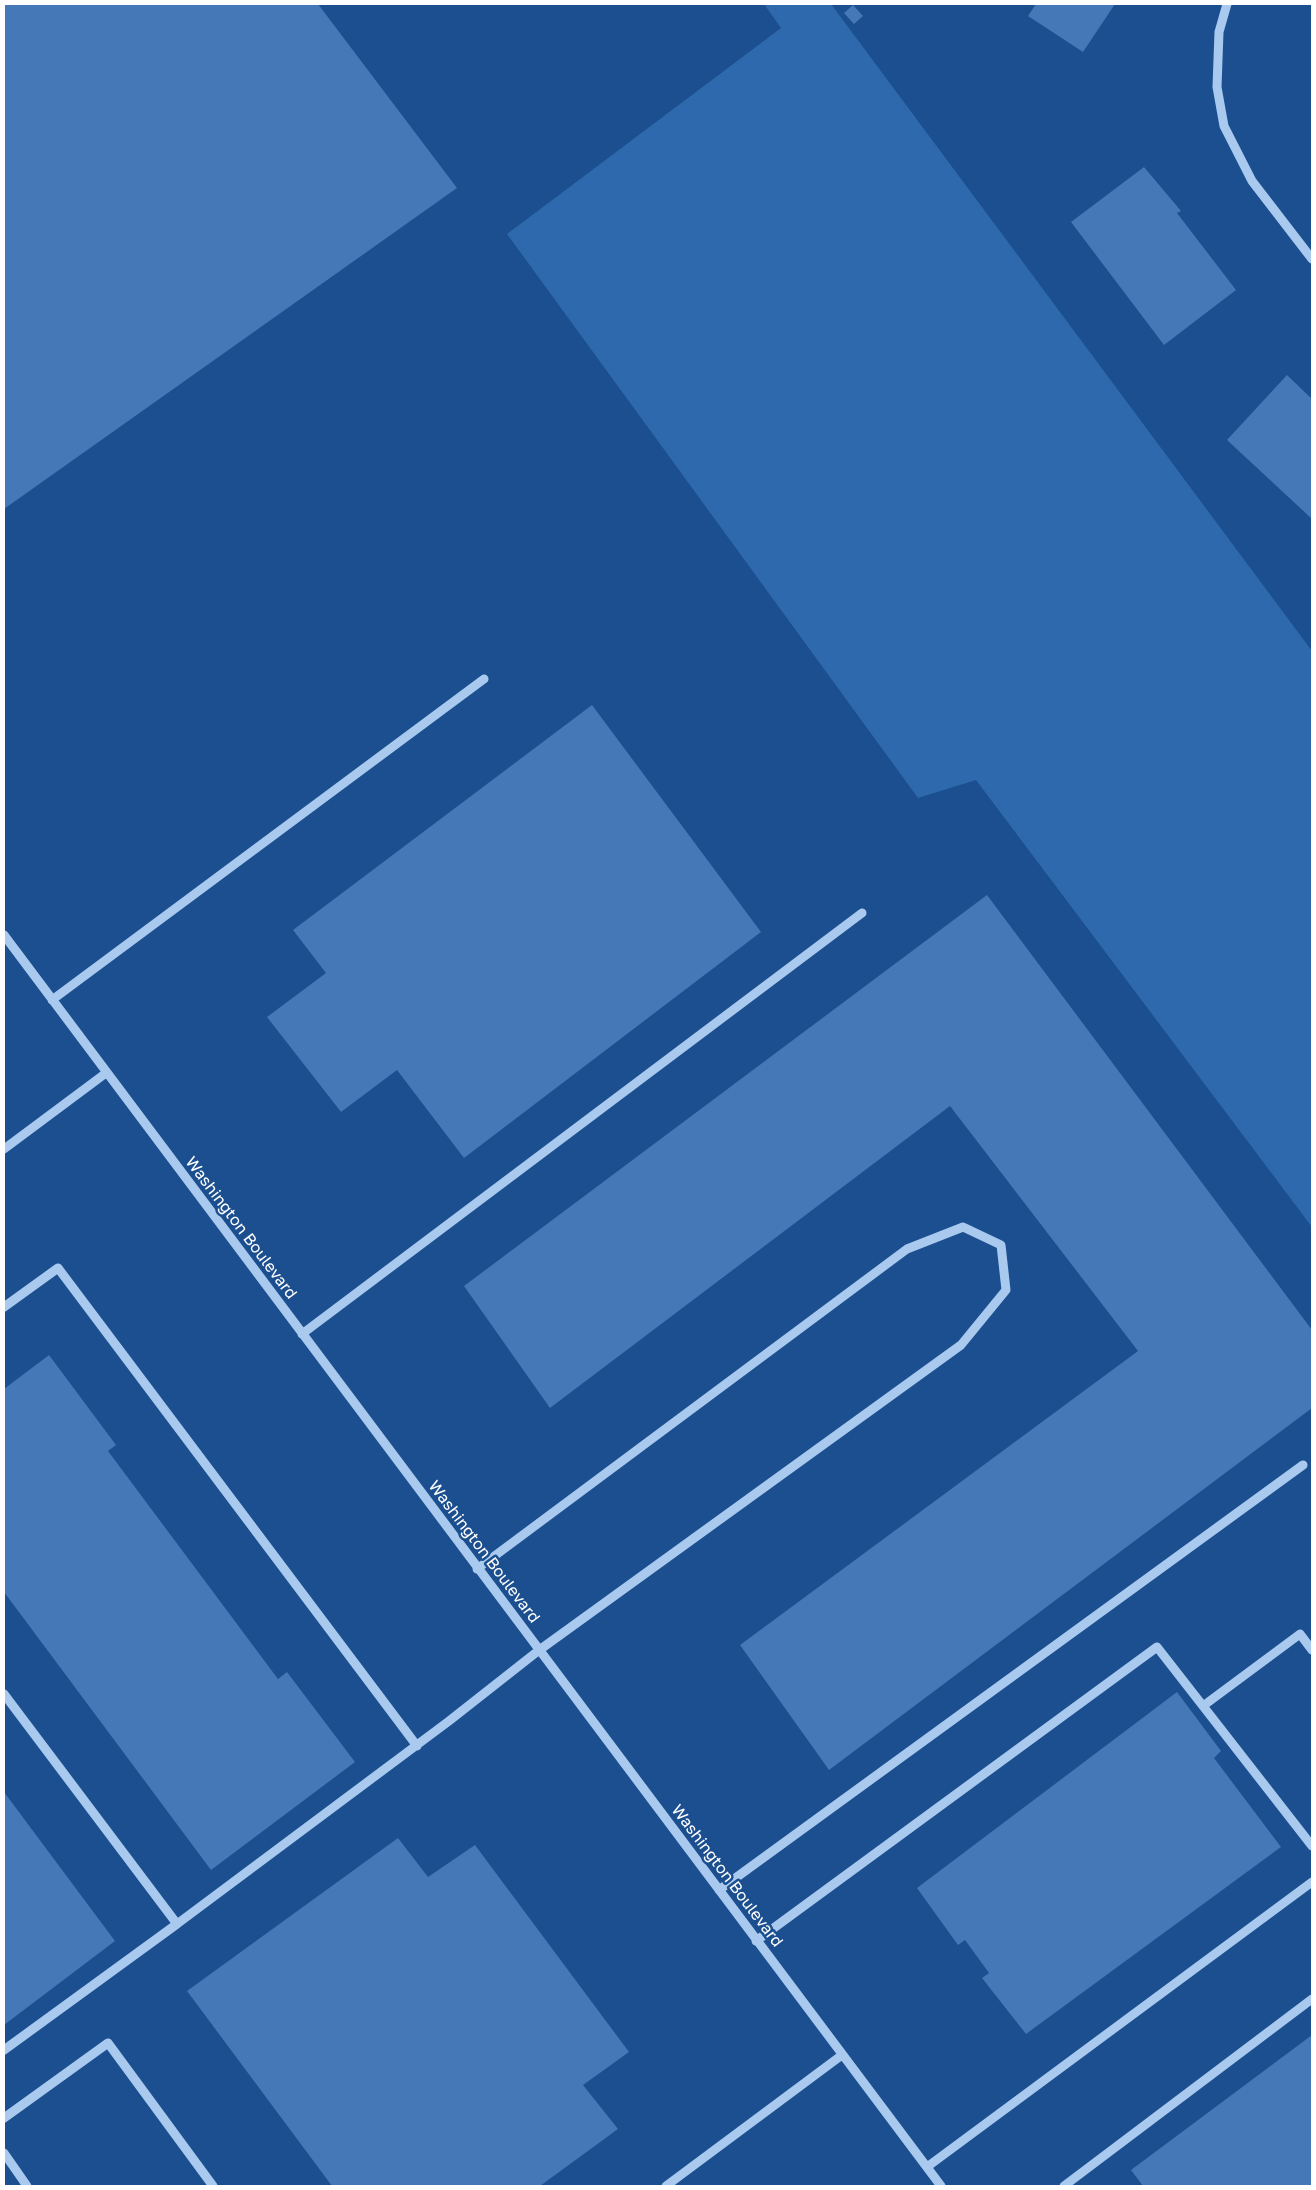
<!DOCTYPE html>
<html>
<head>
<meta charset="utf-8">
<style>
  body { margin:0 }
  #map { position:relative; width:1316px; height:2190px; overflow:hidden; background:#1b4f8f; font-family:"Golos Text",sans-serif }
  canvas { display:block }
  .frame { position:absolute; inset:0; border:5px solid #fff; pointer-events:none }
</style>
</head>
<body>
<div id="map">
<canvas width="1316" height="2190"></canvas>
<div class="frame"></div>
</div>
<script>
const ctx = document.querySelector('canvas').getContext('2d');
ctx.lineJoin = 'round';
function fillPath(path, color) { ctx.fillStyle = color; ctx.fill(path, 'evenodd'); }
const poly = rows => new Path2D(rows.map(r => 'M' + r).join(''));
function strokePath(path, color, width, dash) { ctx.strokeStyle = color; ctx.lineWidth = width; ctx.lineCap = dash ? 'butt' : 'round'; ctx.setLineDash(dash || []); ctx.stroke(path); }
function label(font, color, halo, rows, align = 'center') {
  ctx.font = font + ' "Golos Text",sans-serif'; ctx.lineWidth = 5; ctx.setLineDash([]); ctx.textBaseline = 'middle'; ctx.strokeStyle = halo; ctx.fillStyle = color; for (const [text, x, y, turn = 0] of rows) {
    ctx.save(); ctx.translate(x, y); ctx.rotate((+turn || 0) * Math.PI / 180); ctx.textAlign = isNaN(turn) ? turn : align; if (halo) ctx.strokeText(text, 0, 0); ctx.fillText(text, 0, 0); ctx.restore();
  }
}
const green = poly([
  [764,4,831,4,1312,651,1312,1227,976,780,918,798,507,234,781,28]
]);
const building = poly([
  [4,4,318,4,457,188,4,509],
  [1036,4,1115,4,1083,52,1028,16],
  [853,5,863,16,854,24,844,13],
  [1144,167,1181,211,1177,213,1236,290,1164,345,1071,222],
  [1287,375,1312,399,1312,519,1227,440],
  [592,705,761,932,464,1158,397,1070,341,1112,267,1017,326,973,293,930],
  [987,895,1312,1330,1312,1408,829,1770,740,1645,1138,1351,950,1106,550,1408,464,1286],
  [49,1355,116,1445,108,1451,278,1679,287,1672,355,1762,211,1870,4,1592,4,1389],
  [1177,1692,1221,1751,1214,1758,1281,1847,1026,2034,982,1978,989,1973,965,1940,958,1945,917,1888],
  [4,1792,115,1941,4,2025],
  [398,1838,428,1877,475,1845,629,2052,583,2085,618,2129,540,2186,332,2186,187,1991],
  [1312,2035,1312,2186,1143,2186,1131,2170]
]);
const minor = poly([
  [1227,4,1219,32,1217,87,1224,126,1252,181,1312,259],
  [4,935,941,2186],
  [52,1000,484,679],
  [4,1149,106,1073],
  [4,1307,58,1268,417,1746],
  [302,1334,862,913],
  [1312,1650,1300,1634,1203,1706,1312,1846],
  [4,1694,177,1924,449,1721,538,1651,961,1345,1006,1290,1001,1245,963,1227,907,1249,477,1569],
  [719,1890,1303,1465],
  [756,1941,1157,1647,1203,1706],
  [4,2050,177,1924],
  [4,2118,108,2043,213,2186],
  [4,2153,27,2186],
  [927,2167,1312,1882],
  [666,2186,842,2055],
  [1064,2186,1312,1999]
]);
const streetNames = [
  ["Washington Boulevard",241,1228,53],
  ["Washington Boulevard",484,1552,53],
  ["Washington Boulevard",727,1876,53]
];
fillPath(green, '#2e69ad');
fillPath(building, '#4478b7');
strokePath(minor, '#a9c9ee', 9);
label('16px', '#fff', '#1b4f8f', streetNames);
</script>
</body>
</html>
